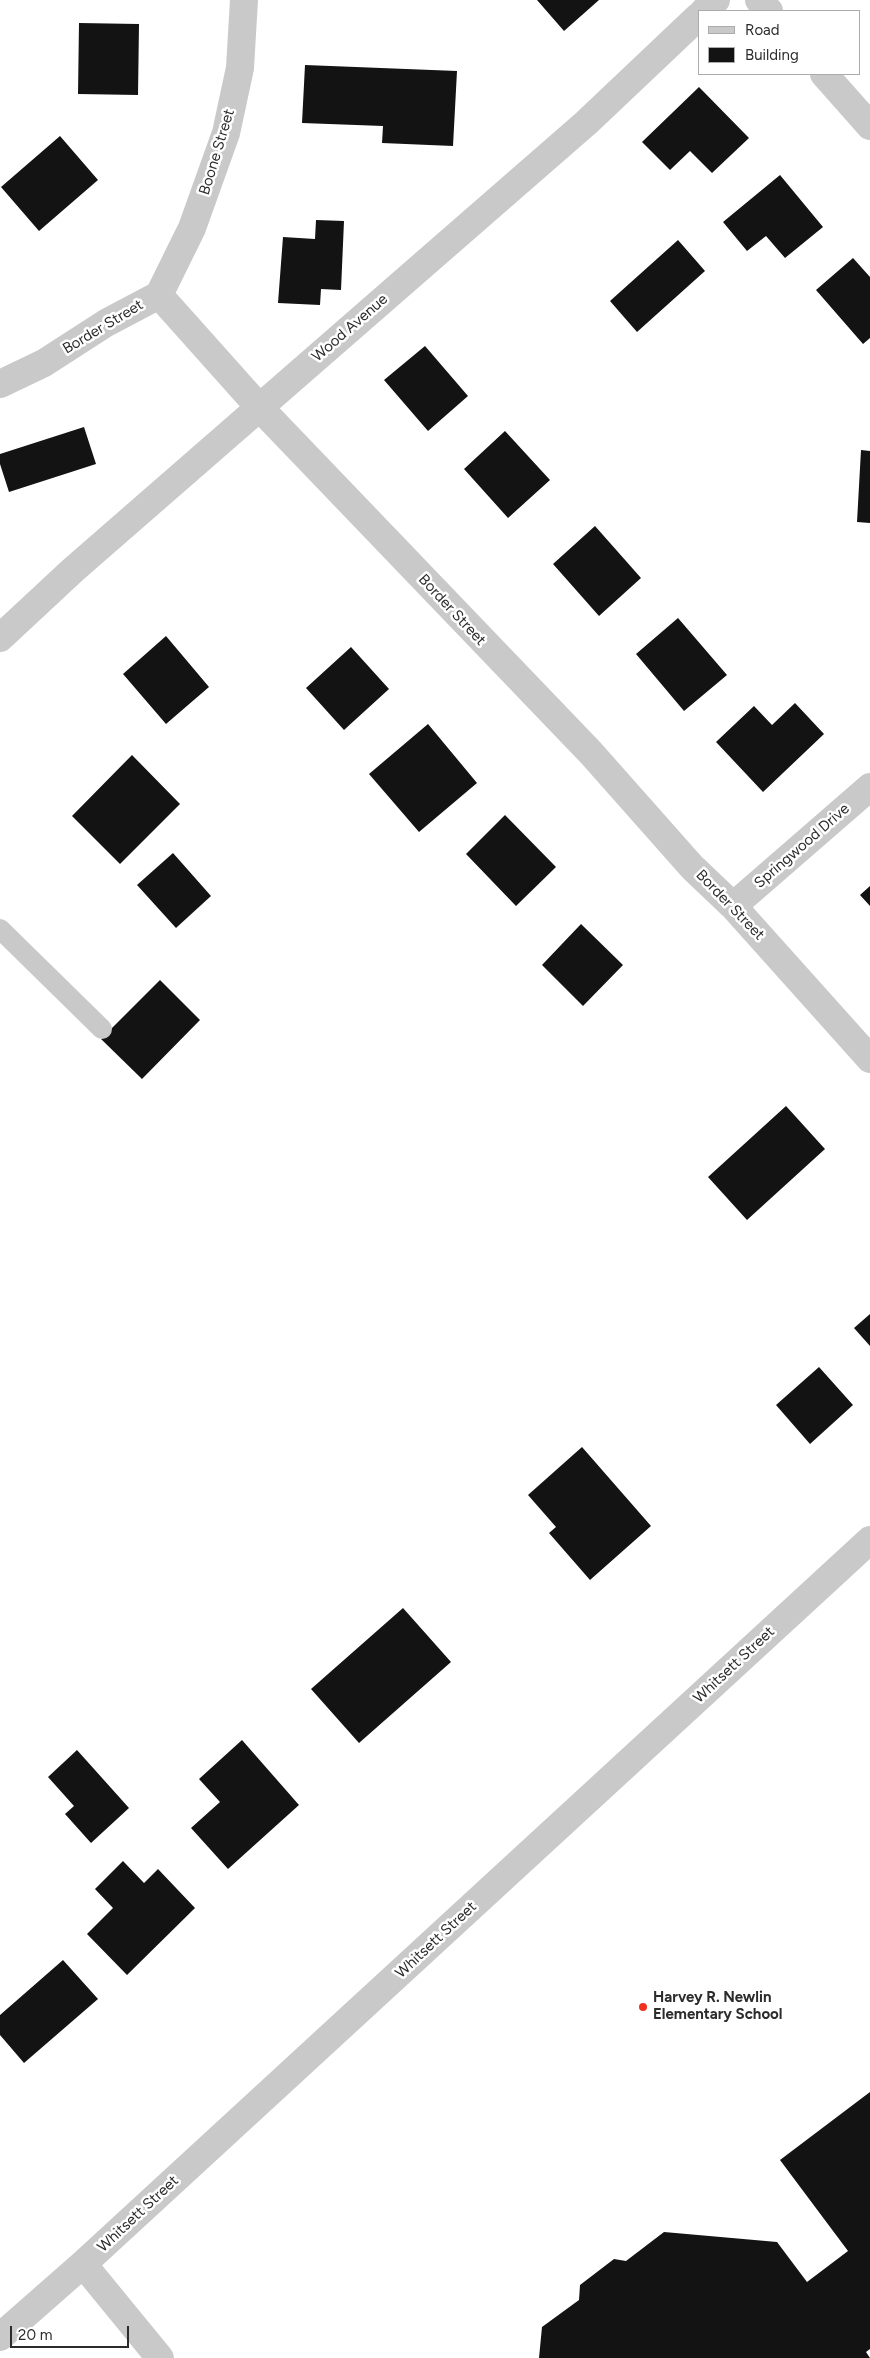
<!DOCTYPE html>
<html>
<head>
<meta charset="utf-8">
<style>
  body { margin:0 }
  #map { position:relative; width:870px; height:2358px; overflow:hidden; background:#fff; font-family:Figtree,sans-serif }
  canvas { display:block }
  .legend { position:absolute; left:698px; top:10px; width:162px; height:65px; box-sizing:border-box; background:#fff; border:1px solid #ababab; margin:0; padding:6px 9px; list-style:none; font-size:15px; color:#2c2c2c }
  .legend li { display:flex; align-items:center; gap:10px; height:25px }
  .legend b { width:25px; border:1px solid #ababab }
  .scale { position:absolute; left:10px; top:2326px; width:119px; height:22px; box-sizing:border-box; border:2px solid #2c2c2c; border-top:0; padding-left:6px; font-size:15px; line-height:18px; white-space:nowrap; color:#2c2c2c; -webkit-text-stroke:4px #fff; paint-order:stroke }
</style>
</head>
<body>
<div id="map">
<canvas width="870" height="2358"></canvas>
<ul class="legend">
<li><b style="height:6px;background:#c9c9c9"></b>Road</li>
<li><b style="height:14px;background:#131313"></b>Building</li>
</ul>
<div class="scale">20 m</div>
</div>
<script>
const ctx = document.querySelector('canvas').getContext('2d');
ctx.lineJoin = 'round';
function fillPath(path, color) { ctx.fillStyle = color; ctx.fill(path, 'evenodd'); }
const poly = rows => new Path2D(rows.map(r => 'M' + r).join(''));
function strokePath(path, color, width, dash) { ctx.strokeStyle = color; ctx.lineWidth = width; ctx.lineCap = dash ? 'butt' : 'round'; ctx.setLineDash(dash || []); ctx.stroke(path); }
function label(font, color, halo, rows, align = 'center') {
  ctx.font = font + ' Figtree,sans-serif'; ctx.lineWidth = 5; ctx.setLineDash([]); ctx.textBaseline = 'middle'; ctx.strokeStyle = halo; ctx.fillStyle = color; for (const [text, x, y, turn = 0] of rows) {
    ctx.save(); ctx.translate(x, y); ctx.rotate((+turn || 0) * Math.PI / 180); ctx.textAlign = isNaN(turn) ? turn : align; if (halo) ctx.strokeText(text, 0, 0); ctx.fillText(text, 0, 0); ctx.restore();
  }
}
const building = poly([
  [537,0,599,0,564,31],
  [79,23,139,24,138,95,78,94],
  [305,65,457,71,453,146,382,143,383,126,302,123],
  [699,87,749,138,712,173,690,151,670,170,642,142],
  [60,136,98,180,39,231,1,187],
  [780,175,823,227,785,258,766,236,747,251,723,222],
  [316,220,344,221,341,290,321,289,320,305,278,303,283,237,315,239],
  [678,240,705,271,637,332,610,301],
  [853,258,870,277,870,338,863,344,816,290],
  [425,346,468,396,428,431,384,380],
  [84,427,96,464,9,492,0,464,0,454],
  [505,431,550,480,508,518,464,469],
  [861,450,870,451,870,523,857,522],
  [595,526,641,578,599,616,553,564],
  [678,618,727,675,684,711,636,654],
  [166,636,209,687,166,724,123,674],
  [351,647,389,689,344,730,306,688],
  [795,703,824,734,763,792,716,742,754,706,772,725],
  [428,724,477,783,419,832,369,774],
  [132,755,180,804,120,864,72,816],
  [505,815,556,867,516,906,466,854],
  [173,853,211,896,176,928,137,885],
  [870,886,870,906,860,895],
  [581,924,623,965,583,1006,542,965],
  [160,980,200,1020,142,1079,101,1039],
  [786,1106,825,1149,747,1220,708,1177],
  [870,1314,870,1346,854,1328],
  [819,1367,853,1405,810,1444,776,1405],
  [582,1447,651,1526,590,1580,549,1533,556,1527,528,1495],
  [403,1608,451,1662,359,1743,311,1689],
  [242,1740,299,1805,228,1869,191,1828,220,1802,199,1779],
  [77,1750,129,1808,91,1843,65,1814,74,1806,48,1777],
  [123,1861,144,1883,158,1869,195,1908,127,1975,87,1934,113,1908,95,1889],
  [63,1960,98,1999,24,2063,0,2035,0,2015],
  [870,2092,870,2349,866,2352,870,2358,539,2358,542,2327,579,2300,580,2285,614,2259,626,2261,664,2232,777,2242,807,2282,848,2251,780,2160]
]);
const service = poly([
  [0,929,102,1029]
]);
const minor = poly([
  [759,0,769,11],
  [704,11,716,0],
  [824,74,870,126],
  [159,295,259,407,591,753,692,867,733,906,870,1059],
  [159,295,192,228,226,133,240,68,244,0],
  [0,384,44,363,106,323,159,295],
  [0,638,73,570,586,123,699,16],
  [733,906,870,787],
  [83,2264,160,2358],
  [0,2337,83,2264,870,1540]
]);
const markers = [
  [643,2007,5,"#f03122"]
];
const streetNames = [
  ["Boone Street",217,152,-73],
  ["Border Street",103,327,-31],
  ["Wood Avenue",350,328,-41],
  ["Border Street",452,610,47],
  ["Springwood Drive",802,846,-41],
  ["Border Street",730,905,46],
  ["Whitsett Street",734,1665,-43],
  ["Whitsett Street",436,1940,-43],
  ["Whitsett Street",138,2214,-43]
];
const poiNames = [
  ["Harvey R. Newlin",653,1998],
  ["Elementary School",653,2015]
];
fillPath(building, '#131313');
strokePath(service, '#c9c9c9', 20);
strokePath(minor, '#c9c9c9', 28);
for (const [x, y, r, color] of markers) { const dot = new Path2D(); dot.arc(x, y, r, 0, 2 * Math.PI); ctx.fillStyle = color; ctx.fill(dot); strokePath(dot, '#fff', 2); }
label('15px', '#2c2c2c', '#fff', streetNames);
label('bold 15px', '#2c2c2c', '#fff', poiNames, 'left');
</script>
</body>
</html>
